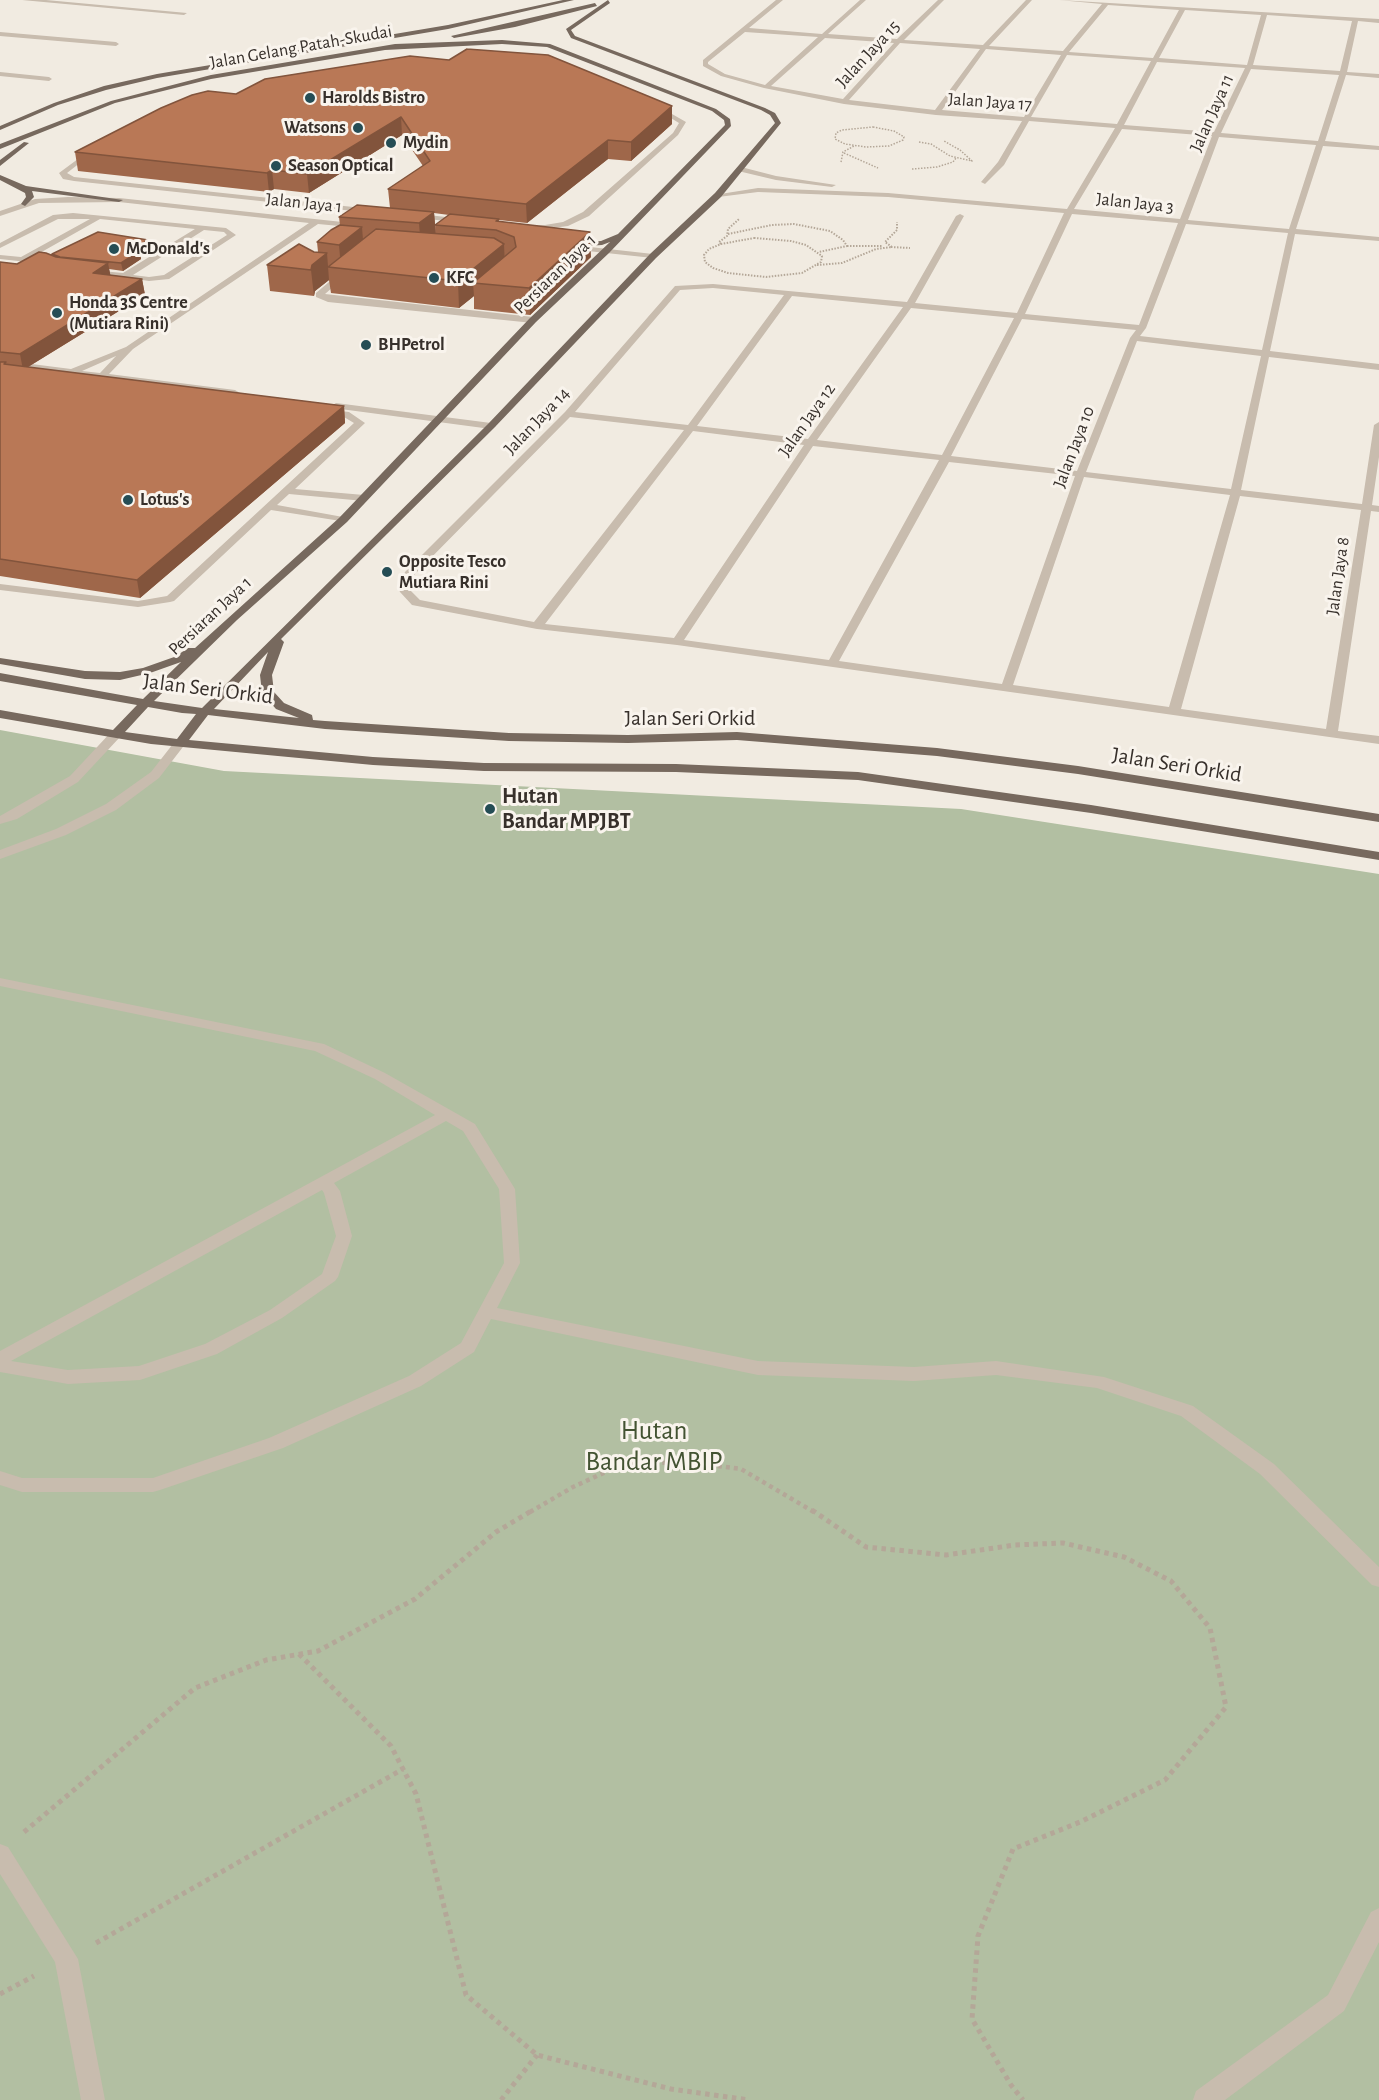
<!DOCTYPE html>
<html>
<head>
<meta charset="utf-8">
<style>
  body { margin:0 }
  canvas { display:block; background:#f1ebe1 }
</style>
</head>
<body>
<canvas width="1379" height="2100"></canvas>
<script>
const ctx = document.querySelector('canvas').getContext('2d');
ctx.lineJoin = 'round';
function fillPath(path, color) { ctx.fillStyle = color; ctx.fill(path, 'evenodd'); }
const poly = rows => new Path2D(rows.map(r => 'M' + r).join(''));
function strokePath(path, color, width, dash) { ctx.strokeStyle = color; ctx.lineWidth = width; ctx.lineCap = dash ? 'butt' : 'round'; ctx.setLineDash(dash || []); ctx.stroke(path); }
function label(font, color, halo, rows, align = 'center') {
  ctx.font = font + ' "Alegreya Sans",sans-serif'; ctx.lineWidth = 6; ctx.setLineDash([]); ctx.textBaseline = 'middle'; ctx.strokeStyle = halo; ctx.fillStyle = color; for (const [text, x, y, turn = 0] of rows) {
    ctx.save(); ctx.translate(x, y); ctx.rotate((+turn || 0) * Math.PI / 180); ctx.textAlign = isNaN(turn) ? turn : align; if (halo) ctx.strokeText(text, 0, 0); ctx.fillText(text, 0, 0); ctx.restore();
  }
}
const green = poly([
  [0,730,224,771,961,809,1379,874,1379,2100,0,2100]
]);
const pathFar3 = poly([
  [873,127,894,131,904,137,903,140,889,146,866,147,845,144,835,139,836,133,842,130,873,127],
  [919,142,931,144,950,156,972,161,960,150,944,141],
  [844,153,878,168],
  [841,162,843,152,854,146],
  [912,169,937,167,953,162,956,158]
]);
const pathFar2 = poly([
  [728,234,772,225,794,224,830,231,843,240,847,246,819,252],
  [754,238,791,241,806,245,822,256,821,262,802,273,766,277,728,273,713,268,705,262,704,255,709,249,721,244,754,238],
  [721,244,719,242,727,236,728,229,739,219],
  [847,246,883,246],
  [891,247,910,248],
  [817,265,842,263,876,249,892,247,885,242,897,230,897,222]
]);
const pathFar1 = poly([
  [530,1512,573,1487,623,1464,688,1462,741,1469,814,1512]
]);
const path = poly([
  [812,1510,866,1547,946,1555,1015,1545,1063,1543,1124,1557,1171,1581,1210,1628,1226,1707,1165,1780,1080,1822,1013,1849,978,1936,972,2019,1011,2085,1023,2100],
  [299,1654,391,1746,416,1794,466,1995,537,2055,671,2089,749,2100],
  [24,1832,195,1688,266,1660,318,1651,415,1599,496,1532,533,1510],
  [96,1943,403,1769],
  [0,1994,34,1976],
  [501,2100,537,2055]
]);
const minor = poly([
  [22,0,46,0,187,13,184,15,22,0],
  [776,0,783,0,749,28,822,34,860,0,866,0,828,34,897,39,938,0,944,0,904,40,983,45,1026,0,1032,0,989,46,1063,51,1102,4,1059,0,1379,19,1379,23,1358,21,1347,72,1379,74,1379,78,1346,75,1325,141,1379,146,1379,150,1323,146,1296,229,1379,237,1379,241,1295,234,1270,351,1379,364,1379,370,1269,357,1241,490,1362,504,1374,425,1379,422,1379,457,1372,505,1379,506,1379,512,1371,511,1338,731,1379,736,1379,744,677,645,537,629,412,605,400,592,399,590,405,572,565,412,675,286,713,284,907,302,956,216,960,214,964,216,915,303,1017,313,1064,213,888,197,758,192,718,197,714,195,758,188,888,193,1067,209,1115,128,1029,121,1004,165,985,184,981,182,998,162,1022,121,936,115,844,104,764,88,721,76,703,66,703,60,776,0],
  [1108,5,1179,10,1153,58,1069,52,1108,5],
  [1185,10,1261,15,1247,65,1159,58,1185,10],
  [1267,15,1352,21,1340,71,1253,65,1267,15],
  [745,32,818,37,765,85,725,74,708,64,708,62,745,32],
  [825,38,894,43,843,99,771,86,825,38],
  [900,43,980,49,935,110,849,100,900,43],
  [986,49,1061,55,1024,117,942,110,986,49],
  [1067,55,1151,61,1117,124,1031,117,1067,55],
  [1157,62,1245,68,1214,132,1124,125,1157,62],
  [1251,69,1339,75,1318,141,1221,133,1251,69],
  [1122,129,1212,136,1180,219,1074,209,1122,129],
  [1219,137,1316,145,1289,229,1188,220,1219,137],
  [1072,214,1178,223,1139,325,1025,314,1072,214],
  [1186,224,1288,233,1262,350,1140,336,1146,328,1186,224],
  [713,288,784,295,688,425,575,412,680,290,713,288],
  [792,296,903,307,808,439,697,426,792,296],
  [911,308,1014,318,942,455,817,440,911,308],
  [1022,319,1136,330,1130,338,1077,471,951,456,1022,319],
  [1137,341,1261,356,1231,489,1086,472,1137,341],
  [570,417,684,430,534,622,420,600,410,590,414,575,570,417],
  [693,431,804,445,674,638,545,624,693,431],
  [813,446,939,460,829,660,684,640,813,446],
  [949,462,1075,476,1002,684,839,661,949,462],
  [1084,477,1230,495,1169,707,1013,685,1084,477],
  [1240,496,1361,510,1326,729,1181,709,1240,496],
  [0,32,116,42,119,44,116,46,0,36,0,32],
  [479,59,555,67,665,110,686,122,678,135,589,216,568,226,545,229,530,230,74,181,63,179,59,173,86,153,190,107,258,91,453,60,479,59],
  [479,63,552,70,661,112,679,123,673,133,583,212,563,222,545,225,530,226,74,177,67,173,90,155,194,110,258,95,453,64,479,63],
  [0,72,49,77,52,79,49,81,0,76,0,72],
  [741,167,776,176,836,185,832,187,776,180,738,171,741,167],
  [68,197,119,198,361,224,365,226,361,228,318,224,133,349,109,374,235,390,240,393,238,395,104,379,99,382,95,378,0,366,0,360,71,369,126,347,309,223,119,202,39,203,0,216,0,211,35,199,68,197],
  [116,356,100,373,82,371,116,356],
  [73,213,226,228,236,235,169,279,149,281,87,272,91,270,123,273,195,229,100,219,31,258,45,260,45,264,0,259,0,255,21,257,90,219,58,219,0,248,0,243,53,215,73,213],
  [204,230,224,232,227,235,164,275,149,277,133,275,204,230],
  [572,245,653,254,657,256,653,258,569,249,568,247,572,245],
  [342,271,349,273,325,294,533,317,537,320,533,323,328,302,316,297,316,293,342,271],
  [336,403,491,423,496,426,491,429,333,408,331,406,336,403],
  [324,409,349,412,365,423,295,489,364,495,369,498,364,501,289,494,277,505,343,517,347,518,347,522,271,510,174,601,170,602,138,607,0,590,0,584,138,601,167,596,354,423,344,417,321,414,321,410,324,409],
  [116,730,122,734,120,737,78,782,17,819,0,824,0,816,70,776,112,731,116,730],
  [180,739,186,743,159,778,116,810,66,835,0,859,0,850,56,829,106,804,151,772,176,740,180,739],
  [0,978,324,1044,385,1073,475,1124,515,1189,520,1263,497,1308,758,1361,914,1367,996,1361,1104,1377,1193,1406,1274,1464,1379,1567,1379,1587,1372,1585,1260,1474,1181,1416,1097,1388,996,1375,914,1381,758,1375,491,1319,474,1352,421,1386,283,1448,160,1490,153,1492,22,1492,0,1485,0,1471,22,1478,153,1478,269,1438,409,1376,461,1343,504,1263,499,1189,463,1131,446,1121,334,1183,340,1191,352,1236,338,1277,335,1281,282,1318,217,1354,140,1380,68,1384,0,1372,0,1351,435,1115,375,1079,315,1051,0,986,0,978],
  [322,1190,324,1193,336,1236,322,1274,270,1310,205,1344,139,1366,68,1370,11,1361,322,1190],
  [0,1844,8,1847,78,1959,105,2100,81,2100,55,1962,0,1874,0,1844],
  [1379,1908,1379,1942,1344,2011,1225,2100,1193,2100,1196,2091,1328,1995,1371,1912,1379,1908]
]);
const major = poly([
  [563,0,574,0,448,29,157,78,106,90,58,105,0,130,0,126,54,103,104,86,157,74,448,25,563,0],
  [608,0,610,3,571,30,575,36,765,108,775,113,781,123,721,197,656,258,494,428,281,639,284,642,272,675,274,692,284,703,312,715,313,720,325,721,509,733,628,735,737,732,937,748,1078,766,1379,814,1379,822,1078,774,937,756,737,740,628,743,509,741,325,729,208,715,189,740,373,757,484,763,676,764,858,772,1091,805,1379,852,1379,860,1091,813,858,780,676,772,484,771,373,765,151,744,0,718,0,710,113,730,137,705,0,681,0,673,143,699,181,662,150,673,120,680,85,679,0,664,0,658,85,671,120,672,143,668,177,656,187,648,195,648,339,518,530,318,610,242,602,245,572,247,568,245,569,243,601,241,618,234,725,125,724,120,712,111,547,47,502,44,385,50,211,79,115,103,0,149,0,144,111,101,211,75,395,44,502,40,550,44,716,109,730,119,731,126,609,253,536,322,347,522,237,620,154,701,202,708,488,424,650,254,715,193,775,123,770,115,761,110,571,38,566,29,608,0],
  [268,652,260,675,262,693,276,709,299,718,214,709,268,652],
  [148,707,182,713,196,714,177,739,125,732,148,707],
  [595,3,597,6,515,27,454,38,451,36,595,3],
  [24,142,29,143,0,166,0,160,24,142],
  [0,175,26,186,123,200,119,202,32,191,34,197,25,206,21,204,26,197,25,193,0,180,0,175]
]);
const wall = poly([
  [236,94,672,106,672,124,631,161,608,159,527,223,499,220,499,221,591,257,530,315,474,309,474,296,459,308,331,293,329,280,315,291,314,296,270,291,267,265,314,252,318,252,317,242,340,225,339,217,390,208,388,189,423,166,402,135,309,193,274,189,269,192,78,171,75,152],
  [434,213,449,215,435,225,436,234],
  [149,247,140,253,141,259,123,271,109,269,110,275,142,279,145,295,28,367,344,406,345,423,140,598,0,576,0,262,17,264,53,256,52,254]
]);
const shadedWall = poly([
  [672,106,672,124,631,161,631,142],
  [401,117,402,135,309,193,307,174],
  [608,140,608,159,527,223,526,204],
  [272,170,274,189,269,192,267,173],
  [434,212,436,238,421,249,419,223],
  [362,227,364,253,341,268,339,245],
  [590,232,591,257,530,315,529,288],
  [148,240,149,247,140,253,141,259,123,271,121,263,131,251],
  [504,244,505,269,473,283,474,296,459,308,458,281],
  [327,253,329,280,315,291,314,296,311,270,312,265],
  [108,263,111,278,93,273],
  [142,279,145,295,23,370,20,354],
  [344,406,345,423,140,598,137,580]
]);
const building = poly([
  [467,49,548,55,672,106,631,142,608,140,526,204,388,189,430,161,401,117,307,174,272,170,267,173,75,152,161,108,192,95,208,91,236,94,265,79,410,56,449,60,467,49],
  [357,205,434,212,419,223,339,217,357,205],
  [450,214,499,219,496,221,590,232,529,288,473,283,516,247,514,237,496,230,435,225,450,214],
  [340,225,362,227,339,245,317,242,331,230,340,225],
  [376,229,494,238,504,244,458,281,328,267,376,229],
  [98,232,148,240,131,251,140,251,121,263,60,257,52,254,98,232],
  [299,244,314,252,327,253,312,265,311,270,267,265,299,244],
  [39,252,46,253,56,257,108,263,93,273,142,279,20,354,0,352,0,262,17,264,39,252],
  [0,362,6,362,4,364,344,406,137,580,0,559,0,362]
]);
const markers = [
  [310,98,6,"#254d55"],
  [358,128,6,"#254d55"],
  [391,143,6,"#254d55"],
  [276,166,6,"#254d55"],
  [114,249,6,"#254d55"],
  [434,278,6,"#254d55"],
  [57,313,6,"#254d55"],
  [366,345,6,"#254d55"],
  [128,500,6,"#254d55"],
  [387,572,6,"#254d55"],
  [490,809,6,"#254d55"]
];
const farStreetnames = [
  ["Jalan Gelang Patah-Skudai",301,47,-10],
  ["Jalan Jaya 15",868,54,-47],
  ["Jalan Jaya 17",990,102,4],
  ["Jalan Jaya 11",1212,113,-66],
  ["Jalan Jaya 1",304,203,6],
  ["Jalan Jaya 3",1135,203,6],
  ["Persiaran Jaya 1",555,274,-44],
  ["Jalan Jaya 12",807,420,-55],
  ["Jalan Jaya 14",537,421,-46],
  ["Jalan Jaya 10",1074,447,-69],
  ["Jalan Jaya 8",1338,576,-82],
  ["Persiaran Jaya 1",210,616,-43]
];
const farPoinames = [
  ["Harolds Bistro",322,98],
  ["Watsons",346,128,"right"],
  ["Mydin",403,143],
  ["Season Optical",288,166],
  ["McDonald's",126,249],
  ["KFC",446,278],
  ["Honda 3S Centre",69,303],
  ["(Mutiara Rini)",69,324],
  ["BHPetrol",378,345],
  ["Lotus's",140,500],
  ["Opposite Tesco",399,562],
  ["Mutiara Rini",399,583]
];
const streetNames = [
  ["Jalan Seri Orkid",208,689,7],
  ["Jalan Seri Orkid",690,718],
  ["Jalan Seri Orkid",1177,765,9]
];
const poiNames = [
  ["Hutan",502,796],
  ["Bandar MPJBT",502,821]
];
const nearParknames = [
  ["Hutan",654,1431],
  ["Bandar MBIP",654,1462]
];
fillPath(green, '#b2bfa2');
strokePath(pathFar3, '#b4a798', 1.5, [1.5, 1.5]);
strokePath(pathFar2, '#b4a798', 2, [1.5, 1.5]);
strokePath(pathFar1, '#b4a798', 4.5, [4, 4]);
strokePath(path, '#b4a798', 5, [4.5, 4.5]);
fillPath(minor, '#c8bcae');
fillPath(major, '#77695e');
fillPath(wall, '#9f674a');
fillPath(shadedWall, '#82543c');
fillPath(building, '#b97856');
strokePath(building, '#82543c', 1.5);
for (const [x, y, r, color] of markers) { const dot = new Path2D(); dot.arc(x, y, r, 0, 2 * Math.PI); ctx.fillStyle = color; ctx.fill(dot); strokePath(dot, '#f9f4ed', 2); }
label('18px', '#37302b', '#f9f4ed', farStreetnames);
label('bold 18px', '#37302b', '#f9f4ed', farPoinames, 'left');
label('22px', '#37302b', '#f9f4ed', streetNames);
label('bold 22px', '#37302b', '#f9f4ed', poiNames, 'left');
label('27px', '#435332', '#f9f4ed', nearParknames);
</script>
</body>
</html>
